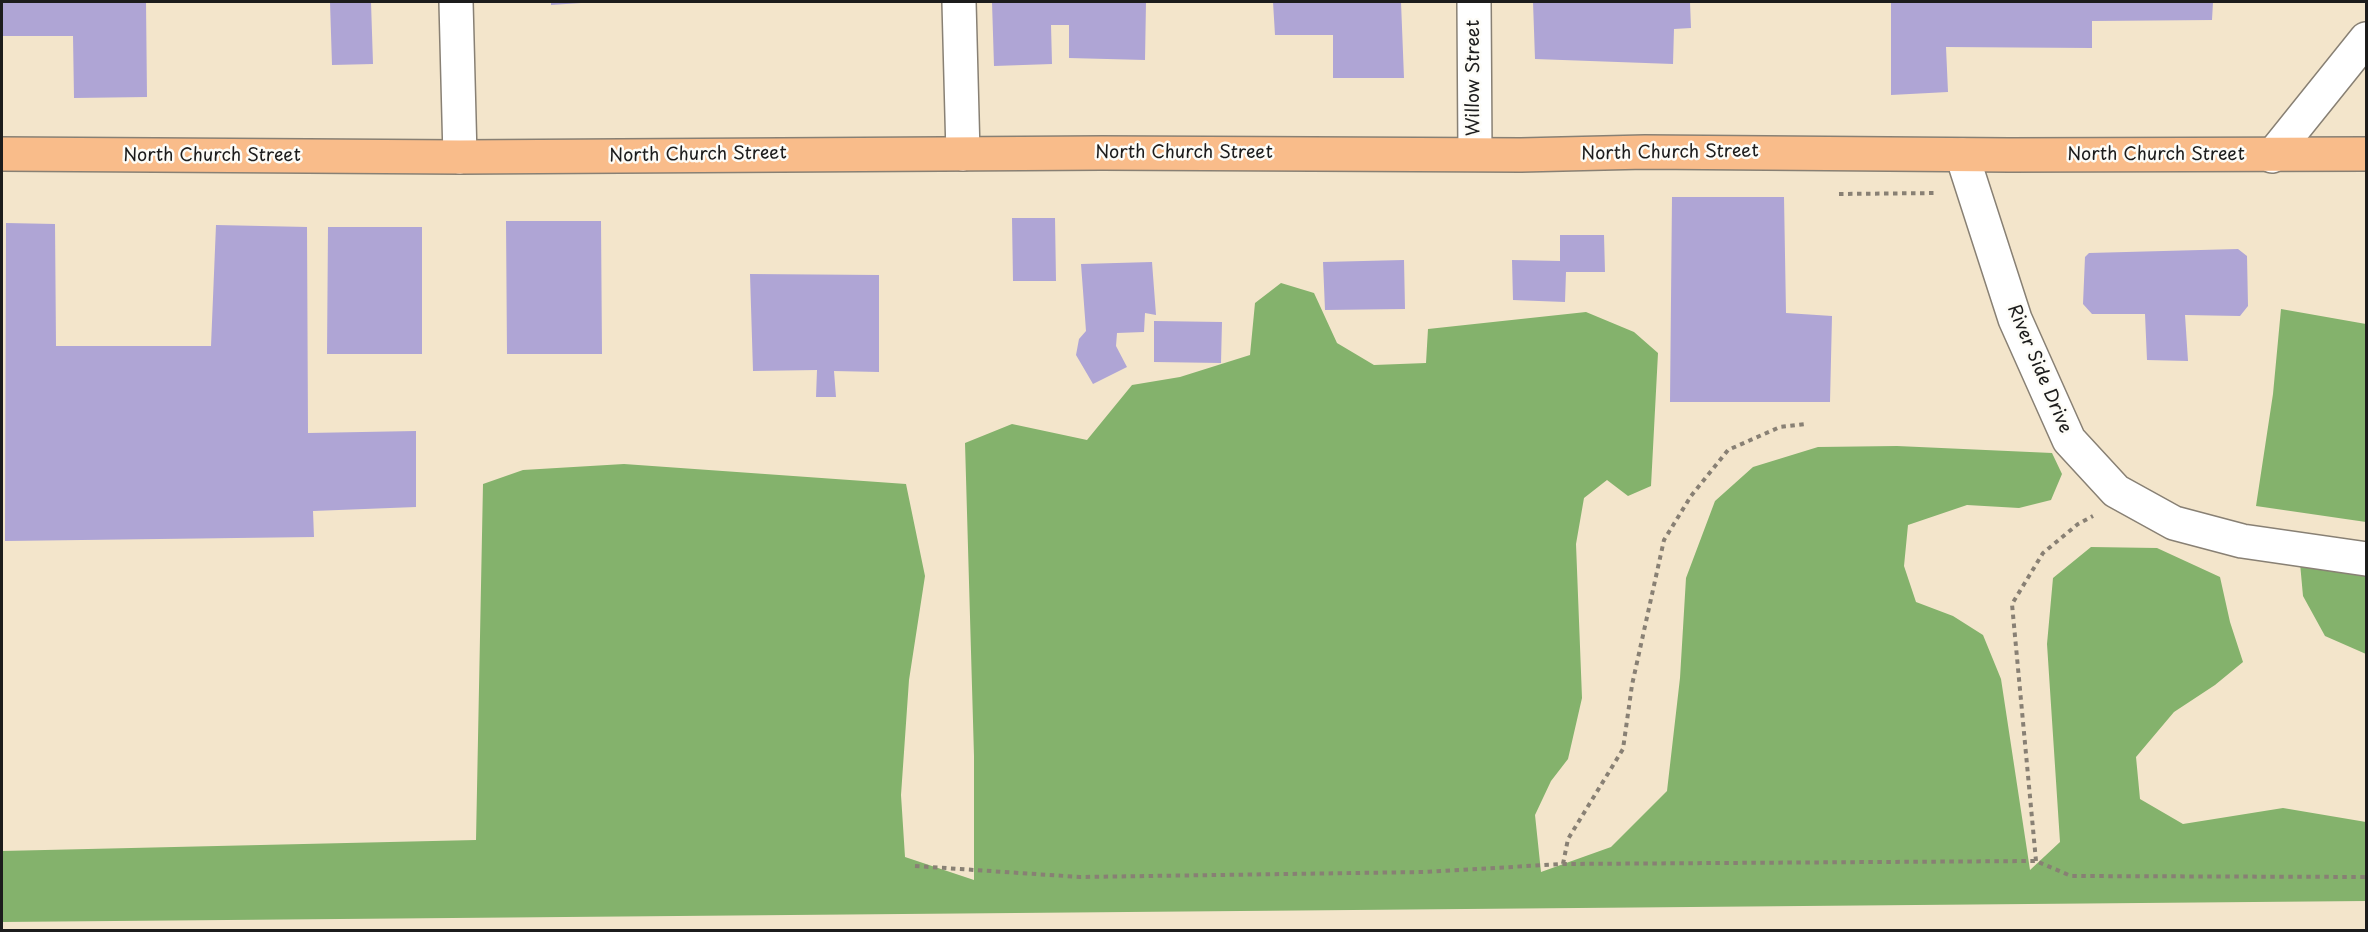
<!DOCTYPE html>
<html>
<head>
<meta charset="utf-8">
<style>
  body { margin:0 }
  #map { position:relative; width:2368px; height:932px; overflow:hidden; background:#f3e5cb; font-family:"Playpen Sans",sans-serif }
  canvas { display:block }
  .frame { position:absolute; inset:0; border:3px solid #1c1c1c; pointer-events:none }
</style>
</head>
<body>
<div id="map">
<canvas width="2368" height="932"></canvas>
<div class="frame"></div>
</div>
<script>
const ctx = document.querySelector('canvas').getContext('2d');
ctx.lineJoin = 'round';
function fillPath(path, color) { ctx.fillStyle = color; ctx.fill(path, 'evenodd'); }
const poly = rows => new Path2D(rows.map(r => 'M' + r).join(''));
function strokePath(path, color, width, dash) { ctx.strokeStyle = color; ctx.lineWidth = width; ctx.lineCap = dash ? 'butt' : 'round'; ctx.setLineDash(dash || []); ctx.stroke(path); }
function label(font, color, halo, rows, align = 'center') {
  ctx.font = font + ' "Playpen Sans",sans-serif'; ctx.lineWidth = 5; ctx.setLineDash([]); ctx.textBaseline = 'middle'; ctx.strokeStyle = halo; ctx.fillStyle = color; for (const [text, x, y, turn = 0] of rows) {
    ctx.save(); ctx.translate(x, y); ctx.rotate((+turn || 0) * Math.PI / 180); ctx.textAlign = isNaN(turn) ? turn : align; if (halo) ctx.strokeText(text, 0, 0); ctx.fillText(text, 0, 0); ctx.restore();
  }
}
const forest = poly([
  [1281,283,1314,293,1337,343,1374,365,1426,363,1428,329,1586,312,1634,332,1658,353,1651,486,1628,496,1607,480,1584,498,1576,544,1582,698,1568,759,1551,781,1535,815,1541,872,1611,847,1667,791,1680,678,1686,578,1715,501,1753,467,1818,447,1897,446,2052,453,2062,474,2051,500,2019,508,1967,505,1908,525,1904,566,1916,602,1953,616,1983,635,2001,679,2030,870,2060,842,2047,644,2053,578,2091,547,2157,548,2220,577,2230,622,2243,662,2215,685,2174,712,2136,757,2140,799,2183,824,2283,808,2366,822,2366,901,2,922,2,851,476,840,483,484,523,470,624,464,906,484,925,576,909,680,901,795,905,857,974,880,974,756,965,443,1012,424,1087,440,1132,385,1180,377,1250,355,1255,303],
  [2281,309,2366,324,2366,522,2256,506,2273,394],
  [2300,563,2366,574,2366,654,2325,636,2303,596]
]);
const building = poly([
  [2,2,146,2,147,97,74,98,73,36,2,36],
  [330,2,371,2,373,64,332,65],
  [551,2,581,2,581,3,551,5],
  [992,2,1146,2,1145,60,1069,58,1069,25,1051,25,1052,64,994,66],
  [1273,2,1401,2,1404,78,1333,78,1333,35,1275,35],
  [1533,2,1690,2,1691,28,1674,29,1673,64,1535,59],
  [1891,2,2213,2,2212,20,2092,21,2092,48,1946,47,1948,92,1891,95],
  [1672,197,1784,197,1786,313,1832,316,1830,402,1670,402],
  [1012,218,1055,218,1056,281,1013,281],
  [506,221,601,221,602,354,507,354],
  [6,223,55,224,56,346,211,346,216,225,307,227,308,433,416,431,416,507,313,511,314,537,5,541],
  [328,227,422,227,422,354,327,354],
  [1560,235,1604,235,1605,272,1566,272,1565,302,1513,300,1512,260,1560,261],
  [2238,249,2247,256,2248,306,2240,316,2185,315,2188,361,2147,360,2145,314,2092,314,2083,304,2085,257,2089,253],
  [1404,260,1405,309,1325,310,1323,262],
  [1152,262,1156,315,1145,313,1144,332,1117,333,1116,346,1127,367,1093,384,1076,355,1079,339,1086,331,1081,264],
  [750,274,879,275,879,372,834,371,836,397,816,397,817,370,753,371],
  [1154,321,1222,322,1221,363,1154,362]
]);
const path = poly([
  [1839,194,1938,193],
  [2036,861,2012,604,2043,553,2078,524,2093,516],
  [1563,864,1568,839,1623,749,1632,685,1664,540,1691,496,1728,450,1780,427,1805,424],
  [915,866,1080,877,1424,872,1563,864,2036,861,2071,876,2366,877]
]);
const street = poly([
  [456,2,460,157],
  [959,2,963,154],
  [1474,2,1475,154],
  [1962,155,2015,319,2069,440,2116,491,2174,523,2242,541,2366,559],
  [2272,156,2366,39]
]);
const primary = poly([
  [2,154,460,157,1102,153,1521,155,1645,152,2009,155,2366,154]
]);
const streetNames = [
  ["Willow Street",1474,78,-90],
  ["North Church Street",1184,153],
  ["North Church Street",1670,153,-1],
  ["North Church Street",698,155,-1],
  ["North Church Street",2156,155],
  ["North Church Street",212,156],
  ["River Side Drive",2039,369,67]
];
fillPath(forest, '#84b26c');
fillPath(building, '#afa5d5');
strokePath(street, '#888074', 36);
strokePath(primary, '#888074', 36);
strokePath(path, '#888074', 4, [4.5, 4.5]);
strokePath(street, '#fff', 33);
strokePath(primary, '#f9bc8a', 33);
label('18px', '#1c1c1c', '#fdfcf7', streetNames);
</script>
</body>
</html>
